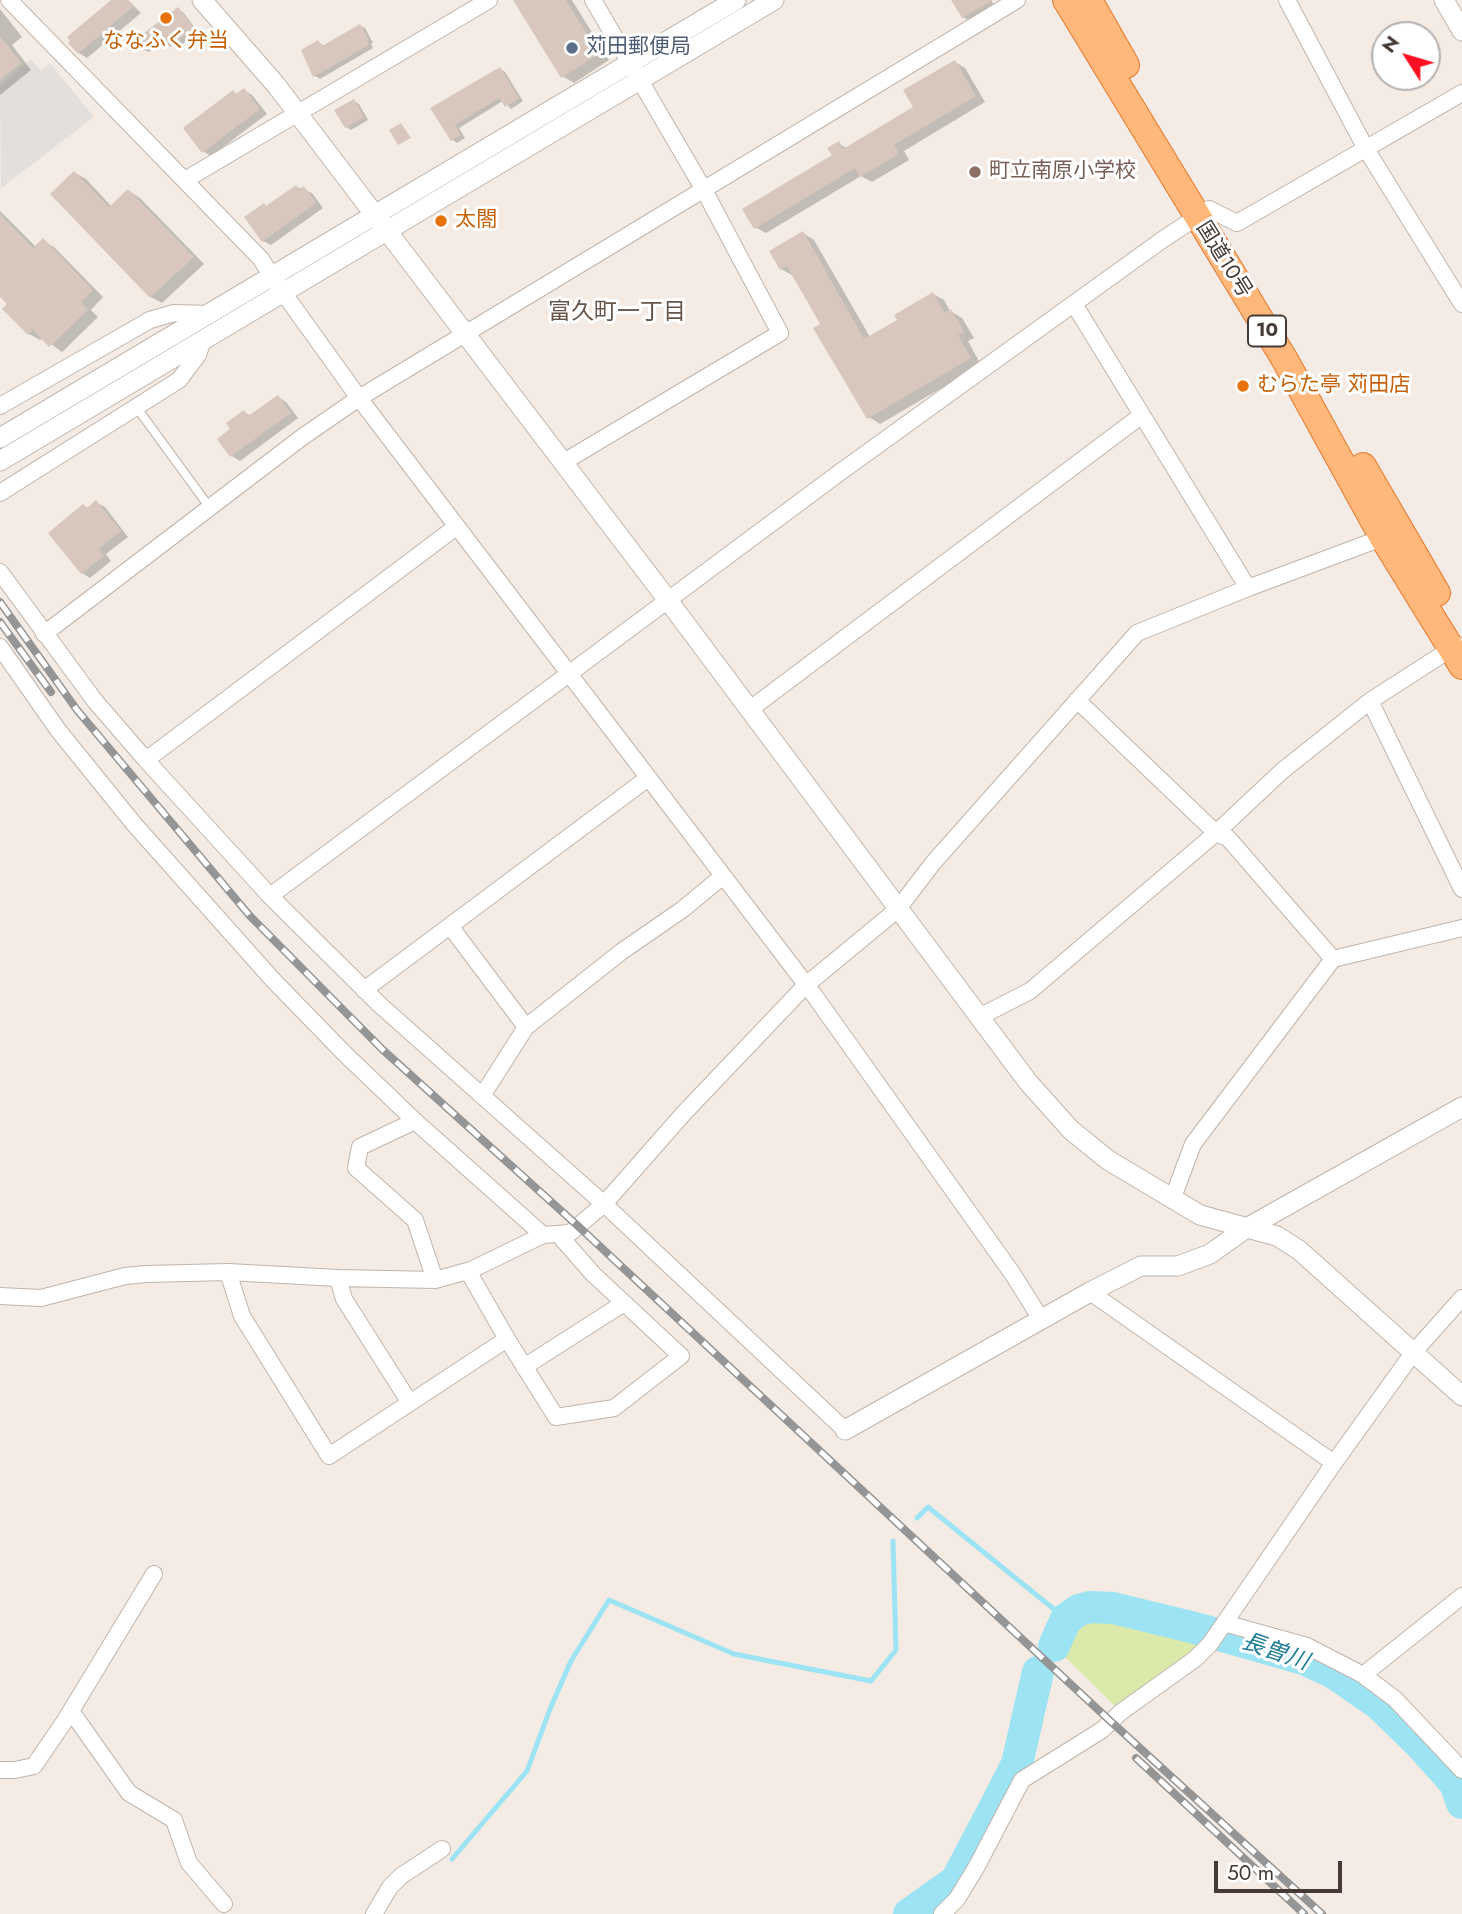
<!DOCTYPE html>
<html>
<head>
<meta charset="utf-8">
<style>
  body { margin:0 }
  #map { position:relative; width:1462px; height:1914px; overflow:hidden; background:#f3ebe4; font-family:Jost,sans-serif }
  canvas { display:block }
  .north { position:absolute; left:1371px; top:21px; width:70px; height:70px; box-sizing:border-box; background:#fff; border:2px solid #b5b0ae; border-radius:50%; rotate:307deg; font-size:19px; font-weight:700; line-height:28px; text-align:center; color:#453a34 }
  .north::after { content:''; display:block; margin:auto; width:24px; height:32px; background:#ff0f21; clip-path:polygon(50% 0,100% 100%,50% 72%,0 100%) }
  .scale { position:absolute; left:1214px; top:1861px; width:128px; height:32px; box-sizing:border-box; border:4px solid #453a34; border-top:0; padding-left:9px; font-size:21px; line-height:24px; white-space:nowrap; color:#453a34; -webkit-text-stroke:5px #fff; paint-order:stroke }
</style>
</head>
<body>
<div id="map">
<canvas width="1462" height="1914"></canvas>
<div class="north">N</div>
<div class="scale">50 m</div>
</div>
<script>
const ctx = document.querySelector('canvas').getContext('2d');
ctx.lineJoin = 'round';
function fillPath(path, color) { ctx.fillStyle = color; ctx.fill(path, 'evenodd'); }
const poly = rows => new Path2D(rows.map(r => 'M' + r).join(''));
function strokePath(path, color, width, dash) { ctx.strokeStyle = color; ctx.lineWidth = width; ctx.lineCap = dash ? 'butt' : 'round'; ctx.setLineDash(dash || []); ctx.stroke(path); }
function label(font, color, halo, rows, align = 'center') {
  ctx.font = font + ' Jost,"Noto Sans JP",sans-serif'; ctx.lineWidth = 6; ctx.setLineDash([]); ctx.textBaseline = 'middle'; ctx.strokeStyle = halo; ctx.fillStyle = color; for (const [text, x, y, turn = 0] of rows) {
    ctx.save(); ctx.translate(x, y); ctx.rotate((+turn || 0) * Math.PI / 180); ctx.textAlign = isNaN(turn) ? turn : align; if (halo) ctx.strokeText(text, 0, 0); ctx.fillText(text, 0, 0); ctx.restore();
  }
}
const green = poly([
  [1090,1607,1113,1608,1216,1634,1121,1712,1054,1646,1066,1619,1079,1610]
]);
const parking = poly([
  [31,59,41,71,50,63,94,117,1,188,0,85]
]);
const shadow = poly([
  [114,0,128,0,141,13,87,58,79,53,70,43],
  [518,0,572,0,609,60,574,83,562,76],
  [953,0,991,0,995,7,970,21,963,17],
  [0,9,22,37,12,45,31,70,0,95],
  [178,10,183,12,198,32,176,49,166,39,149,52,144,50],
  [360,26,365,28,373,43,371,44,373,48,320,79,315,76,303,51,318,42,324,46],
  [955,62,965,68,985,102,904,151,909,160,872,182,861,176,766,233,755,227,834,156,839,144,847,148,915,107],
  [500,69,505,72,523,101,511,109,503,101,459,128,465,138,457,143,453,140,433,109],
  [244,90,252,95,267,114,211,156,203,151,233,92,238,95],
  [354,101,359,104,368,120,351,130,346,127],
  [75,173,86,179,112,207,129,191,140,198,204,264,162,303,151,297],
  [296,187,312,193,323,208,271,245,263,241,268,207],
  [0,211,36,247,43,241,54,247,103,297,91,310,98,317,62,352,43,338,40,340,29,334,10,304,0,294],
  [803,233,814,240,870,337,899,321,933,294,944,300,950,311,962,318,974,338,968,341,981,365,880,424,869,417,823,324,792,275,781,269],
  [278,397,286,402,298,418,240,461,232,456,219,439,233,430,244,412,251,416],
  [97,503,105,507,128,537,106,554,111,561,90,578,82,573,50,533,84,506,89,509]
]);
const stream = poly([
  [917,1518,928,1507,1066,1619],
  [452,1859,527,1771,550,1709,571,1661,609,1600,734,1654,871,1681,896,1650,893,1541]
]);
const river = poly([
  [1054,1646,1066,1619,1079,1610,1090,1607,1113,1608,1195,1628,1304,1659,1334,1673,1379,1704,1420,1744,1455,1783,1462,1803],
  [909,1914,956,1881,996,1805,1017,1764,1038,1672]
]);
const building = poly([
  [111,0,127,0,133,7,78,54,68,43,70,41,67,37],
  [513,0,566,0,599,54,561,78],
  [951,0,993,0,962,18],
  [178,7,194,28,170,47,162,36,143,51,135,40],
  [360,24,369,40,367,41,369,45,313,77,301,50,318,40,322,46],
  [0,36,21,63,0,80],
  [955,60,976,96,894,145,899,154,860,177,855,168,754,229,742,209,832,155,827,148,839,141,843,149,913,107,903,90],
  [500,67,519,98,505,107,499,98,455,125,461,135,451,141,430,108],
  [244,88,260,109,202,153,183,128,233,90,236,94],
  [354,99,364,117,345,128,334,110],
  [401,123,411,138,398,145,389,130],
  [74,171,109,207,128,189,194,257,150,298,50,194],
  [296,185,299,190,304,186,316,203,262,242,244,217,264,203,266,206],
  [0,214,33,248,43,238,93,290,81,302,88,310,49,347,33,330,28,335,2,309,7,304,0,297],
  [803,231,864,339,897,320,894,315,933,292,945,313,951,309,964,332,958,335,971,358,867,419,813,328,820,324,787,266,780,270,769,251],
  [278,395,291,413,230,457,217,439,230,429,226,423,244,410,248,416],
  [96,500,121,531,99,549,104,556,81,574,48,533,83,504,87,508]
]);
const service = poly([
  [137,408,210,508]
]);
const minor = poly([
  [9,0,261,259,272,277,359,398,814,995,1012,1273,1041,1319],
  [1287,0,1366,149,1462,304],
  [185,180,489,0],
  [1074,304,1248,588],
  [0,406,150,320,174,313,210,314],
  [562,463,780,333,704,190,593,0],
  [0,493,179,380,198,355,203,340],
  [0,572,95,701,146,760,270,896,380,1005,604,1204,845,1430],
  [44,634,301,438,359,398,1017,0],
  [0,647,58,730,134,824,273,980,345,1054,415,1121,543,1235],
  [1077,700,1216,833,1228,838,1333,959],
  [1370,701,1462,889],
  [749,710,1142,415],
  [146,760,456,527],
  [270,896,839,473,1162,240,1209,209,1237,223,1462,93],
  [450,926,526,1027],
  [364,990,648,778],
  [979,1017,1030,991,1216,833,1282,771,1370,701,1457,645],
  [482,1096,526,1027,621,952,683,909,723,876],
  [415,1121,360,1147,356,1168,415,1220,435,1280],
  [1172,1200,1193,1144,1333,959,1462,928],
  [228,1272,242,1316,329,1456,507,1339,468,1271],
  [338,1278,344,1299,410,1403],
  [1090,1292,1334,1463],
  [0,1296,41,1298,125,1276,146,1274,228,1272,338,1278,435,1280,471,1270,543,1235,570,1233,604,1204,684,1113,806,985,898,909,933,863,1137,633,1248,588,1390,535],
  [507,1339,556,1417,614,1408,681,1356,593,1274,558,1234],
  [524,1367,624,1303],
  [1224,1623,1307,1646,1363,1675,1395,1699,1462,1770],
  [1363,1675,1462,1596],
  [71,1711,129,1793,174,1820,189,1863,224,1904],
  [0,1770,15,1770,34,1766,66,1719,154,1574],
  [374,1914,390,1887,401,1876,442,1849],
  [942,1914,957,1899,977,1866,1022,1780,1102,1730,1121,1712,1195,1659,1210,1644,1334,1463,1413,1353,1462,1298]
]);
const tertiary = poly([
  [202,0,276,85,667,599,1028,1082,1071,1130,1108,1160,1200,1215,1277,1236,1299,1250,1462,1396],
  [1444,0,1462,31],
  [0,438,736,0],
  [0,461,774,0],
  [845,1430,1090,1292,1141,1266,1178,1266,1210,1254,1245,1229,1462,1107]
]);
const trunk = poly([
  [1066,0,1285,360,1383,538,1462,666],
  [1089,0,1126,65],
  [1363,466,1437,593]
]);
const rail = poly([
  [0,602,77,710,250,916,383,1050,578,1226,1107,1718,1322,1914],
  [0,622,51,692],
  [1136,1758,1304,1914]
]);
const markers = [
  [166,18,7,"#e8710a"],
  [572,48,7,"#5c6f8a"],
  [975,172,7,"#8d6e63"],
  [441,221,7,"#e8710a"],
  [1243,386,7,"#e8710a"]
];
const shields = [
  [1267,331,38]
];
const shieldNames = [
  ["10",1267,331]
];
const foodNames = [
  ["ななふく弁当",166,42,"center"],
  ["太閤",455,221],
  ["むらた亭 苅田店",1257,386]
];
const serviceNames = [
  ["苅田郵便局",586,48]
];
const educationNames = [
  ["町立南原小学校",989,172]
];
const streetNames = [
  ["国道10号",1223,260,58]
];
const neighbourhoodNames = [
  ["富久町一丁目",617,313]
];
const waterNames = [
  ["長曽川",1275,1653,19]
];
fillPath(green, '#dbeaaa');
fillPath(parking, '#e3dfdd');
fillPath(shadow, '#0003');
strokePath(stream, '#9ce4f4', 5);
strokePath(river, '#9ce4f4', 32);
fillPath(building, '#d8c7bc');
strokePath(service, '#c2b4a9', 10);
strokePath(minor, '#c2b4a9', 18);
strokePath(tertiary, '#c2b4a9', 21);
strokePath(trunk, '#e5782c', 28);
strokePath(service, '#fff', 8);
strokePath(minor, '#fff', 16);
strokePath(tertiary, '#fff', 19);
strokePath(trunk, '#ffb87a', 26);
strokePath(rail, '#959595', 8);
strokePath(rail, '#fff', 5, [16]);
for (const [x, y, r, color] of markers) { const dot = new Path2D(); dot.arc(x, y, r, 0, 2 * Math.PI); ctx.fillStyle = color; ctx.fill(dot); strokePath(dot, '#fff', 2.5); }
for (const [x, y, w] of shields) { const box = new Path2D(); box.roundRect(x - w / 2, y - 15.5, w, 31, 5); ctx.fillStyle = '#fff'; ctx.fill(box); strokePath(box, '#453a34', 2); }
label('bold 19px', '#453a34', null, shieldNames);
label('21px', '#c56008', '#fff', foodNames, 'left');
label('21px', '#4e5e75', '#fff', serviceNames, 'left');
label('21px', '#785e54', '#fff', educationNames, 'left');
label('21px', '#453a34', '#fff', streetNames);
label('23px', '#69564a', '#fff', neighbourhoodNames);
label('italic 23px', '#237f96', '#fff', waterNames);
</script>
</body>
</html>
